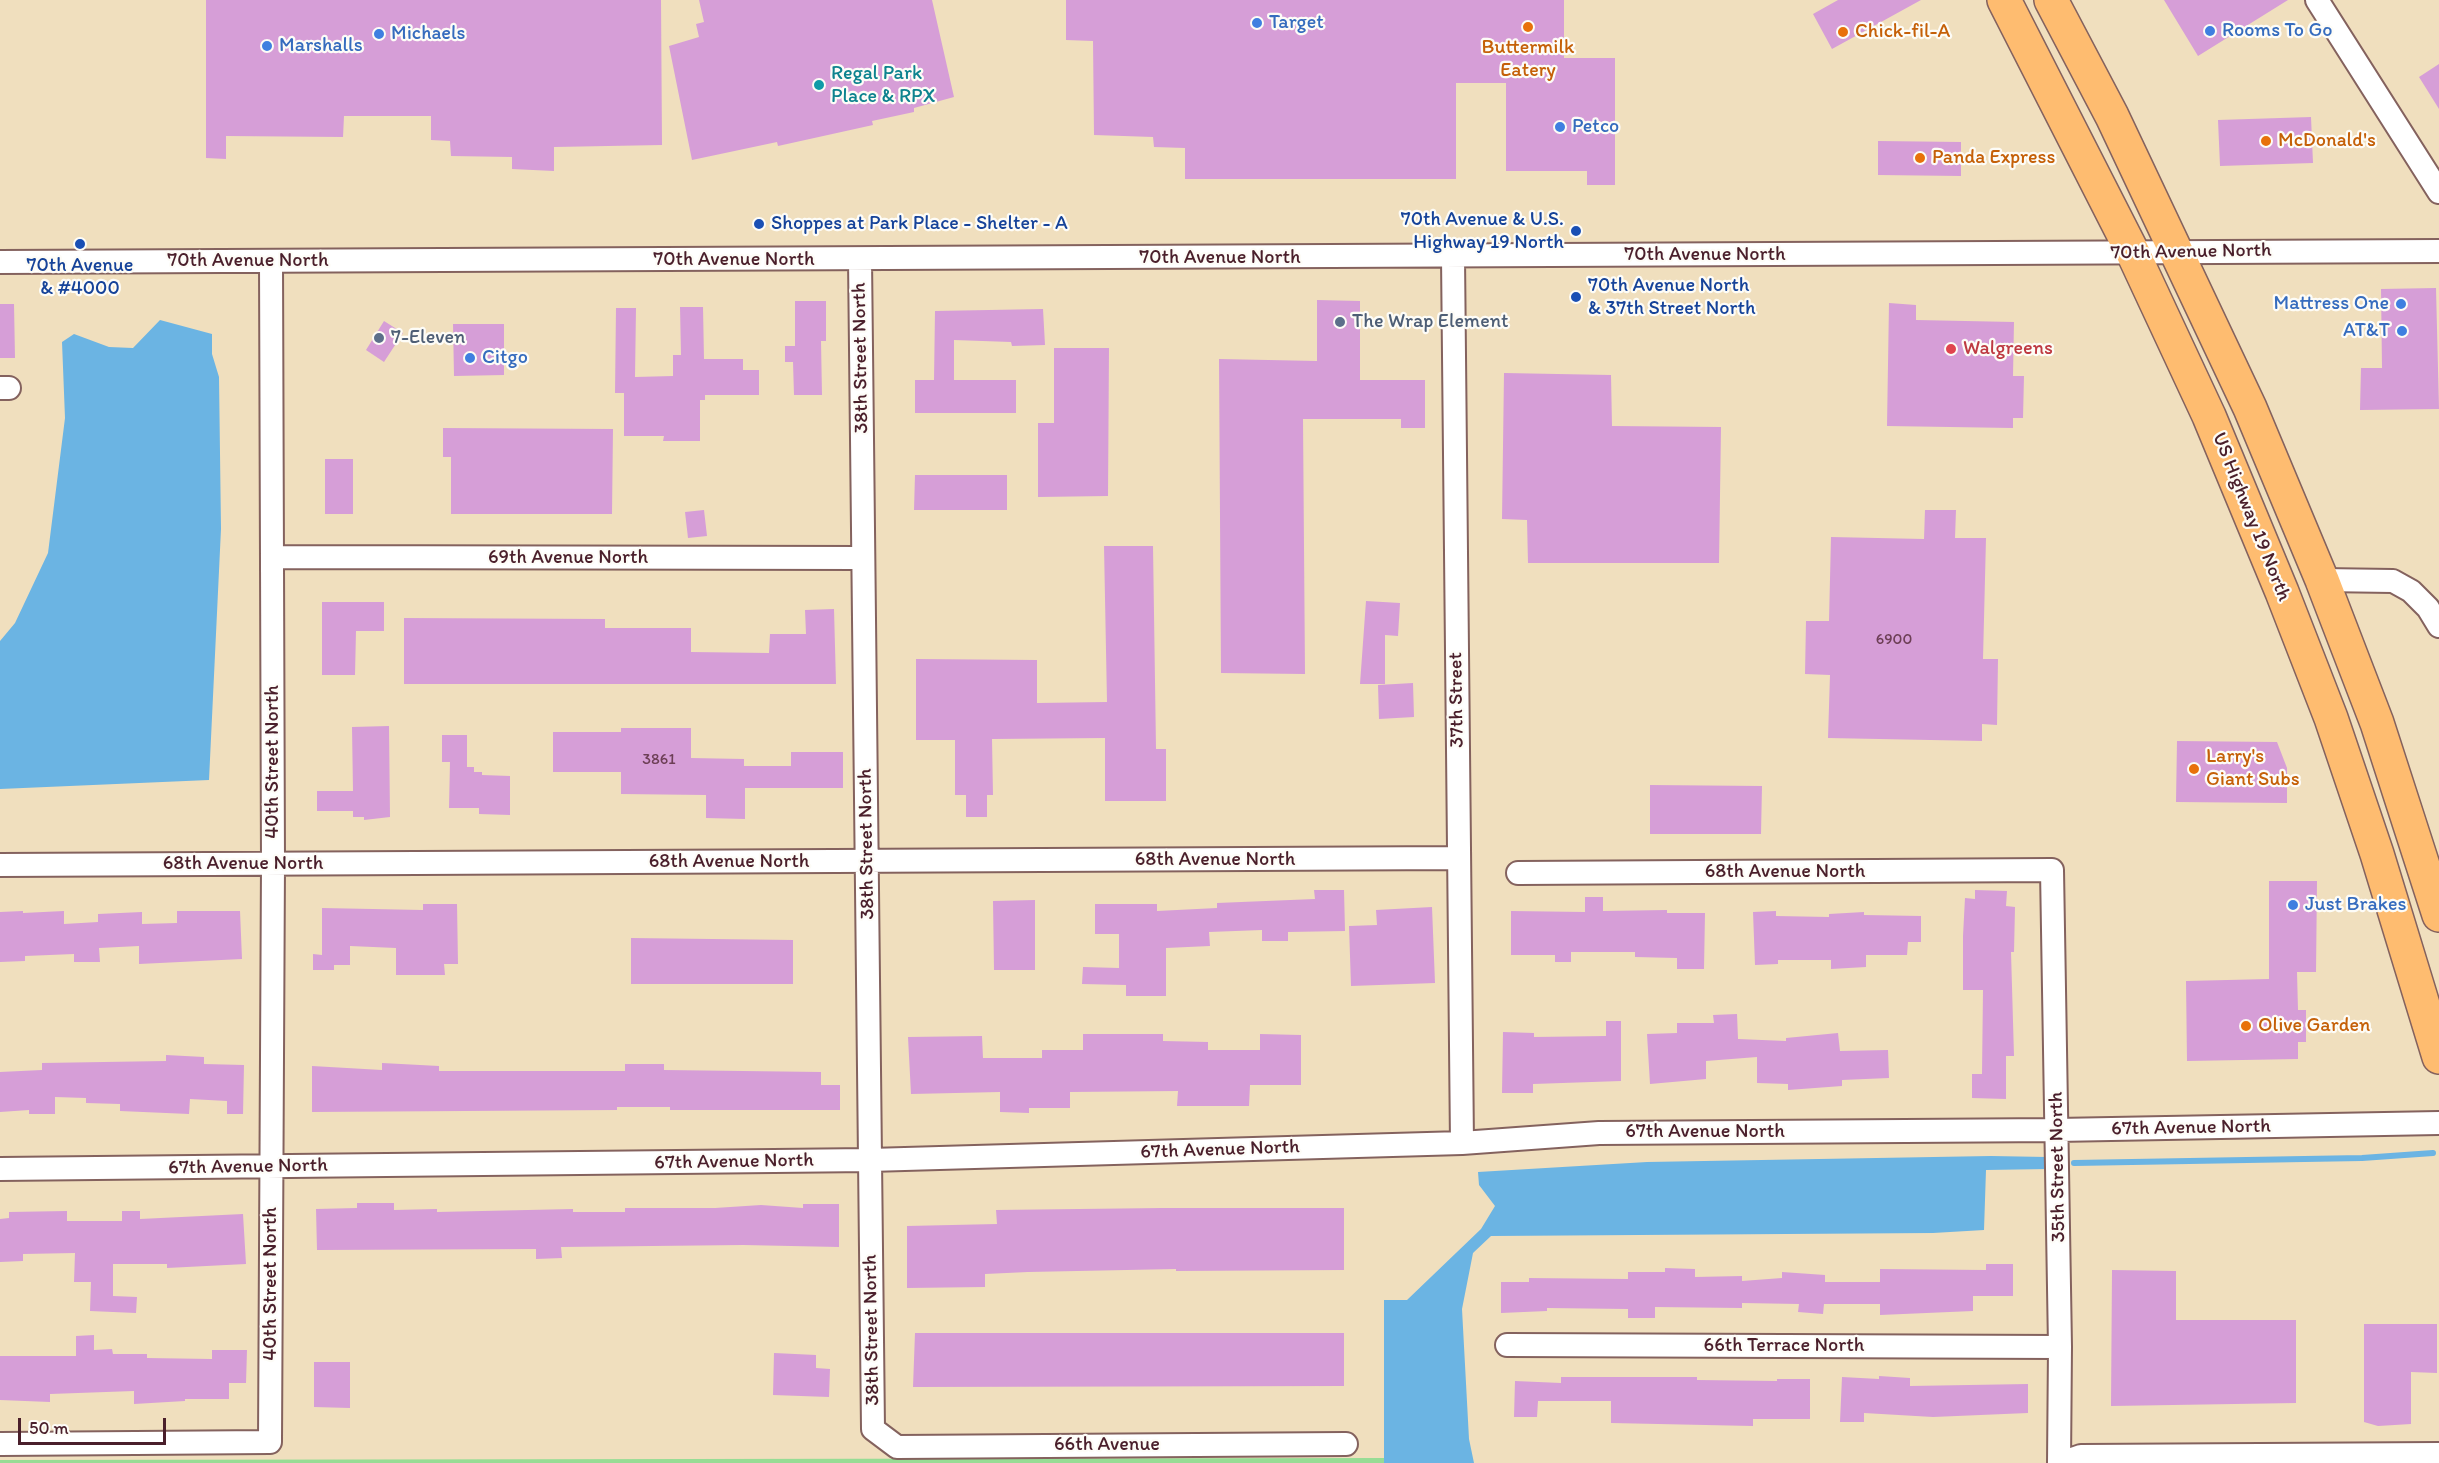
<!DOCTYPE html>
<html>
<head>
<meta charset="utf-8">
<style>
  body { margin:0 }
  #map { position:relative; width:2439px; height:1463px; overflow:hidden; background:#f0dfbe; font-family:Itim,sans-serif }
  canvas { display:block }
  .scale { position:absolute; left:18px; top:1418px; width:148px; height:27px; box-sizing:border-box; border:3px solid #4a1f2b; border-top:0; padding-left:8px; font-size:18px; line-height:21px; white-space:nowrap; color:#4a1f2b; -webkit-text-stroke:4px #fdfcf7; paint-order:stroke }
</style>
</head>
<body>
<div id="map">
<canvas width="2439" height="1463"></canvas>
<div class="scale">50 m</div>
</div>
<script>
const ctx = document.querySelector('canvas').getContext('2d');
ctx.lineJoin = 'round';
function fillPath(path, color) { ctx.fillStyle = color; ctx.fill(path, 'evenodd'); }
const poly = rows => new Path2D(rows.map(r => 'M' + r).join(''));
function strokePath(path, color, width, dash) { ctx.strokeStyle = color; ctx.lineWidth = width; ctx.lineCap = dash ? 'butt' : 'round'; ctx.setLineDash(dash || []); ctx.stroke(path); }
function label(font, color, halo, rows, align = 'center') {
  ctx.font = font + ' Itim,sans-serif'; ctx.lineWidth = 4.5; ctx.setLineDash([]); ctx.textBaseline = 'middle'; ctx.strokeStyle = halo; ctx.fillStyle = color; for (const [text, x, y, turn = 0] of rows) {
    ctx.save(); ctx.translate(x, y); ctx.rotate((+turn || 0) * Math.PI / 180); ctx.textAlign = isNaN(turn) ? turn : align; if (halo) ctx.strokeText(text, 0, 0); ctx.fillText(text, 0, 0); ctx.restore();
  }
}
const green = poly([
  [1384,1458,1384,1463,0,1463,0,1460]
]);
const water = poly([
  [160,320,212,334,212,354,219,377,221,529,209,780,0,789,0,641,15,623,48,553,65,418,62,342,74,334,109,347,133,348],
  [1991,1156,2047,1157,2048,1169,1986,1170,1984,1230,1933,1233,1491,1236,1473,1253,1462,1309,1469,1439,1474,1463,1384,1463,1384,1300,1407,1300,1481,1229,1495,1206,1479,1185,1478,1172,1647,1162]
]);
const stream = poly([
  [2074,1163,2362,1158,2433,1153]
]);
const building = poly([
  [206,0,661,0,662,145,554,147,554,171,512,169,512,157,451,156,450,141,431,140,431,116,344,116,343,137,226,136,226,159,206,158],
  [699,0,932,0,954,97,914,108,914,112,872,121,873,125,778,146,777,142,692,160,669,46,699,37,696,24,704,22],
  [1066,0,1564,0,1564,58,1615,58,1615,185,1587,185,1587,171,1506,171,1506,83,1456,83,1456,179,1185,179,1185,148,1154,147,1153,137,1094,135,1093,41,1066,40],
  [1838,0,1921,0,1832,49,1813,14],
  [2164,0,2288,0,2198,56],
  [2439,64,2439,109,2419,77],
  [2311,117,2313,163,2220,166,2218,120],
  [1878,141,1961,142,1961,176,1878,175],
  [2436,288,2439,409,2360,410,2361,368,2382,368,2381,289],
  [1317,300,1360,301,1360,380,1425,380,1425,428,1401,428,1401,419,1303,419,1305,674,1221,673,1219,359,1317,361],
  [795,301,826,301,826,341,821,341,822,395,794,395,793,362,785,362,785,346,795,346],
  [1889,303,1916,305,1916,320,2014,322,2013,376,2024,376,2023,418,2013,418,2013,428,1887,426],
  [0,304,14,304,15,358,0,358],
  [680,307,703,307,704,359,743,359,743,370,759,370,759,395,705,395,705,400,700,400,700,441,663,441,664,436,624,436,624,393,615,393,616,308,636,308,635,377,673,376,673,355,681,355],
  [1043,309,1045,345,1012,346,1011,342,954,340,954,380,1016,380,1016,413,915,413,915,380,934,380,935,311],
  [384,321,403,333,384,362,366,350],
  [453,324,504,324,504,375,454,376],
  [1054,348,1109,348,1108,496,1038,497,1038,423,1054,423],
  [1504,373,1611,375,1612,426,1721,427,1719,563,1528,563,1527,520,1502,519],
  [443,428,613,429,612,514,451,514,451,457,443,457],
  [325,459,353,459,353,514,325,514],
  [915,475,1007,475,1007,510,914,510],
  [704,510,707,536,688,538,685,512],
  [1925,510,1956,510,1955,538,1986,538,1983,659,1998,659,1997,725,1982,724,1982,741,1828,738,1830,675,1805,674,1806,621,1829,621,1831,537,1924,539],
  [1104,546,1153,546,1156,749,1166,749,1166,801,1105,801,1105,738,992,739,993,795,987,795,987,817,966,817,966,795,955,795,955,740,916,740,916,659,1037,660,1037,703,1107,702],
  [1366,601,1400,603,1398,636,1385,635,1385,684,1360,684],
  [322,602,384,602,384,631,356,631,355,675,322,675],
  [834,609,836,684,404,684,404,618,605,619,605,628,691,628,691,652,769,653,770,634,806,634,805,610],
  [1413,683,1414,717,1379,719,1378,685],
  [389,726,390,817,364,820,364,817,353,817,353,811,317,811,317,791,353,791,352,727],
  [621,728,691,728,691,758,744,759,744,766,791,766,791,752,843,752,843,788,745,788,745,819,706,818,706,795,621,794,621,772,553,772,553,732,621,732],
  [442,735,467,735,467,767,474,767,474,772,482,772,482,775,510,776,510,815,479,814,479,808,449,808,450,762,442,762],
  [2177,741,2277,742,2287,768,2287,803,2176,802],
  [1650,785,1762,786,1761,834,1650,834],
  [2269,881,2317,881,2316,972,2297,972,2298,1010,2306,1010,2306,1042,2298,1042,2298,1059,2187,1061,2186,981,2269,979],
  [1314,890,1344,890,1345,931,1288,932,1288,941,1262,941,1262,930,1209,932,1210,946,1166,948,1166,996,1126,996,1126,985,1082,984,1083,967,1119,968,1119,934,1095,934,1095,904,1157,904,1157,911,1217,908,1217,903,1315,899],
  [1975,890,2007,891,2006,906,2015,907,2014,952,2011,952,2014,1056,2006,1056,2006,1099,1972,1098,1972,1074,1982,1074,1983,990,1963,990,1963,936,1965,898,1975,899],
  [1585,897,1603,897,1603,911,1667,910,1667,913,1705,913,1704,969,1677,969,1677,958,1635,957,1635,952,1571,952,1571,962,1555,962,1555,955,1511,955,1511,911,1585,912],
  [1035,900,1035,970,994,970,993,901],
  [423,904,457,904,458,964,444,964,445,975,396,975,396,948,350,946,350,965,334,965,334,970,313,970,313,954,322,955,322,908,423,910],
  [1432,907,1435,983,1351,986,1349,926,1377,925,1376,910],
  [23,911,23,913,64,911,64,924,98,922,98,914,142,912,142,924,177,923,177,911,240,911,242,959,139,964,139,946,99,948,100,962,74,962,74,954,25,956,25,961,0,962,0,912],
  [1776,911,1776,916,1829,917,1829,914,1864,912,1864,915,1921,916,1921,942,1908,942,1907,955,1866,955,1866,967,1831,969,1831,960,1778,960,1778,964,1755,965,1753,912],
  [631,938,793,940,793,984,631,984],
  [1737,1014,1738,1039,1786,1041,1786,1038,1838,1033,1840,1051,1888,1050,1889,1078,1842,1080,1842,1086,1788,1090,1788,1084,1757,1083,1757,1057,1706,1061,1706,1079,1650,1084,1647,1034,1677,1033,1677,1023,1714,1023,1713,1015],
  [1606,1021,1621,1021,1621,1081,1533,1084,1533,1093,1502,1093,1503,1032,1534,1033,1534,1037,1606,1036],
  [1083,1034,1163,1034,1163,1041,1208,1042,1208,1050,1260,1050,1260,1034,1301,1035,1301,1085,1250,1085,1249,1106,1177,1106,1178,1091,1070,1092,1070,1108,1029,1108,1029,1113,1000,1112,1000,1092,911,1094,908,1037,982,1036,983,1058,1042,1058,1042,1050,1083,1050],
  [166,1055,204,1057,204,1064,244,1065,243,1114,227,1114,227,1101,190,1099,189,1114,120,1111,120,1104,86,1103,86,1098,55,1097,55,1114,29,1114,29,1110,0,1112,0,1072,42,1070,42,1063,166,1061],
  [382,1063,439,1066,439,1071,625,1071,625,1064,664,1064,664,1070,821,1072,821,1085,840,1085,840,1110,670,1110,670,1107,617,1107,617,1110,312,1112,312,1066,382,1070],
  [357,1203,394,1203,394,1210,437,1209,437,1212,573,1209,573,1212,625,1212,625,1208,715,1208,761,1205,803,1208,803,1204,839,1204,839,1247,743,1245,561,1247,562,1258,536,1259,536,1249,317,1250,316,1209,357,1208],
  [1162,1208,1344,1208,1344,1270,1176,1271,1176,1269,1028,1272,985,1274,985,1287,907,1288,907,1226,997,1224,996,1210],
  [67,1211,67,1221,122,1221,122,1211,140,1211,140,1219,243,1214,246,1264,167,1268,167,1264,113,1264,113,1296,137,1297,136,1313,90,1311,91,1282,74,1282,75,1253,23,1254,23,1261,0,1262,0,1219,9,1218,9,1212],
  [1986,1264,2013,1264,2013,1296,1973,1296,1973,1311,1880,1315,1880,1304,1824,1304,1823,1314,1798,1312,1799,1304,1742,1303,1742,1308,1655,1307,1655,1318,1628,1318,1628,1309,1547,1308,1547,1311,1501,1313,1501,1282,1529,1282,1529,1278,1628,1279,1628,1272,1665,1272,1665,1268,1695,1269,1695,1277,1742,1276,1742,1281,1782,1278,1782,1272,1825,1275,1825,1282,1880,1282,1880,1269,1986,1270],
  [2112,1270,2176,1271,2176,1320,2296,1320,2296,1403,2111,1406],
  [2364,1324,2437,1324,2437,1373,2411,1372,2411,1424,2378,1426,2364,1422],
  [915,1333,1344,1333,1344,1386,913,1387],
  [94,1335,94,1350,112,1349,113,1354,147,1354,147,1358,212,1359,212,1350,247,1350,246,1383,229,1383,229,1399,185,1399,185,1401,134,1404,134,1391,50,1394,50,1402,0,1400,0,1356,76,1356,76,1336],
  [774,1353,816,1355,816,1368,830,1369,829,1397,773,1395],
  [314,1362,350,1362,350,1408,314,1407],
  [1879,1376,1910,1378,1910,1386,2028,1384,2028,1413,1933,1417,1864,1413,1864,1422,1840,1422,1842,1377,1879,1379],
  [1561,1377,1697,1377,1697,1380,1777,1381,1777,1379,1810,1379,1810,1419,1753,1419,1753,1426,1611,1423,1611,1401,1538,1401,1537,1417,1514,1417,1515,1381,1561,1383]
]);
const minor = poly([
  [2317,0,2439,192],
  [1453,257,1462,1143],
  [860,259,873,1429,897,1447,1346,1444],
  [0,262,2439,251],
  [0,388,9,388],
  [272,557,863,558],
  [2322,580,2393,581,2411,591,2428,608,2439,626],
  [0,865,1459,858],
  [1518,873,2052,870,2060,1347,2059,1463],
  [0,1169,870,1160,1462,1143,1599,1133,2057,1130,2439,1123],
  [1507,1345,2060,1347],
  [0,1444,270,1442,273,864,271,261],
  [2061,1463,2081,1456,2439,1454]
]);
const highway = poly([
  [2004,0,2133,253,2209,416,2282,592,2331,718,2377,854,2439,1057],
  [2051,0,2112,116,2250,408,2322,580,2377,723,2439,915]
]);
const markers = [
  [1257,23,6,"#3f7fe0"],
  [1528,27,6,"#e8710a"],
  [2210,31,6,"#3f7fe0"],
  [1843,32,6,"#e8710a"],
  [379,34,6,"#3f7fe0"],
  [267,46,6,"#3f7fe0"],
  [819,85,6,"#0f9aa8"],
  [1560,127,6,"#3f7fe0"],
  [2266,141,6,"#e8710a"],
  [1920,158,6,"#e8710a"],
  [759,224,6,"#1a4fb4"],
  [1576,231,6,"#1a4fb4"],
  [80,244,6,"#1a4fb4"],
  [1576,297,6,"#1a4fb4"],
  [2401,304,6,"#3f7fe0"],
  [1340,322,6,"#5c6f8a"],
  [2402,331,6,"#3f7fe0"],
  [379,338,6,"#5c6f8a"],
  [1951,349,6,"#e0444e"],
  [470,358,6,"#3f7fe0"],
  [2194,769,6,"#e8710a"],
  [2293,905,6,"#3f7fe0"],
  [2246,1026,6,"#e8710a"]
];
const numberNames = [
  ["6900",1894,640],
  ["3861",659,760]
];
const shopNames = [
  ["Target",1269,23],
  ["Rooms To Go",2222,31],
  ["Michaels",391,34],
  ["Marshalls",279,46],
  ["Petco",1572,127],
  ["Mattress One",2389,304,"right"],
  ["AT&T",2390,331,"right"],
  ["Citgo",482,358],
  ["Just Brakes",2305,905]
];
const foodNames = [
  ["Chick-fil-A",1855,32],
  ["Buttermilk",1528,48,"center"],
  ["Eatery",1528,71,"center"],
  ["McDonald's",2278,141],
  ["Panda Express",1932,158],
  ["Larry's",2206,757],
  ["Giant Subs",2206,780],
  ["Olive Garden",2258,1026]
];
const cultureNames = [
  ["Regal Park",831,74],
  ["Place & RPX",831,97]
];
const transitNames = [
  ["70th Avenue & U.S.",1564,220,"right"],
  ["Highway 19 North",1564,243,"right"],
  ["Shoppes at Park Place - Shelter - A",771,224],
  ["70th Avenue",80,266,"center"],
  ["& #4000",80,289,"center"],
  ["70th Avenue North",1588,286],
  ["& 37th Street North",1588,309]
];
const streetNames = [
  ["70th Avenue North",2191,252,-1],
  ["70th Avenue North",1705,255],
  ["70th Avenue North",1220,258],
  ["70th Avenue North",734,260],
  ["70th Avenue North",248,261],
  ["38th Street North",861,358,-91],
  ["US Highway 19 North",2251,517,68],
  ["69th Avenue North",568,558],
  ["37th Street",1457,700,-91],
  ["40th Street North",273,762,-90],
  ["38th Street North",867,844,-91],
  ["68th Avenue North",1215,860],
  ["68th Avenue North",729,862],
  ["68th Avenue North",243,864],
  ["68th Avenue North",1785,872],
  ["67th Avenue North",2191,1128,-1],
  ["67th Avenue North",1705,1132],
  ["67th Avenue North",1220,1150,-2],
  ["67th Avenue North",734,1162,-1],
  ["67th Avenue North",248,1167,-1],
  ["35th Street North",2058,1167,-91],
  ["40th Street North",271,1284,-90],
  ["38th Street North",872,1330,-91],
  ["66th Terrace North",1784,1346],
  ["66th Avenue",1107,1445]
];
const serviceNames = [
  ["The Wrap Element",1352,322],
  ["7-Eleven",391,338]
];
const healthNames = [
  ["Walgreens",1963,349]
];
fillPath(green, '#97dc95');
fillPath(water, '#6bb4e3');
strokePath(stream, '#6bb4e3', 6);
fillPath(building, '#d69ed7');
strokePath(minor, '#84625e', 26);
strokePath(highway, '#84625e', 36);
strokePath(minor, '#fff', 22);
strokePath(highway, '#febc70', 33);
for (const [x, y, r, color] of markers) { const dot = new Path2D(); dot.arc(x, y, r, 0, 2 * Math.PI); ctx.fillStyle = color; ctx.fill(dot); strokePath(dot, '#fdfcf7', 2); }
label('16px', '#6d3f56', null, numberNames);
label('20px', '#366cbe', '#fdfcf7', shopNames, 'left');
label('20px', '#c56008', '#fdfcf7', foodNames, 'left');
label('20px', '#0d838f', '#fdfcf7', cultureNames, 'left');
label('20px', '#164399', '#fdfcf7', transitNames, 'left');
label('20px', '#4a1f2b', '#fdfcf7', streetNames);
label('20px', '#4e5e75', '#fdfcf7', serviceNames, 'left');
label('20px', '#be3a42', '#fdfcf7', healthNames, 'left');
</script>
</body>
</html>
